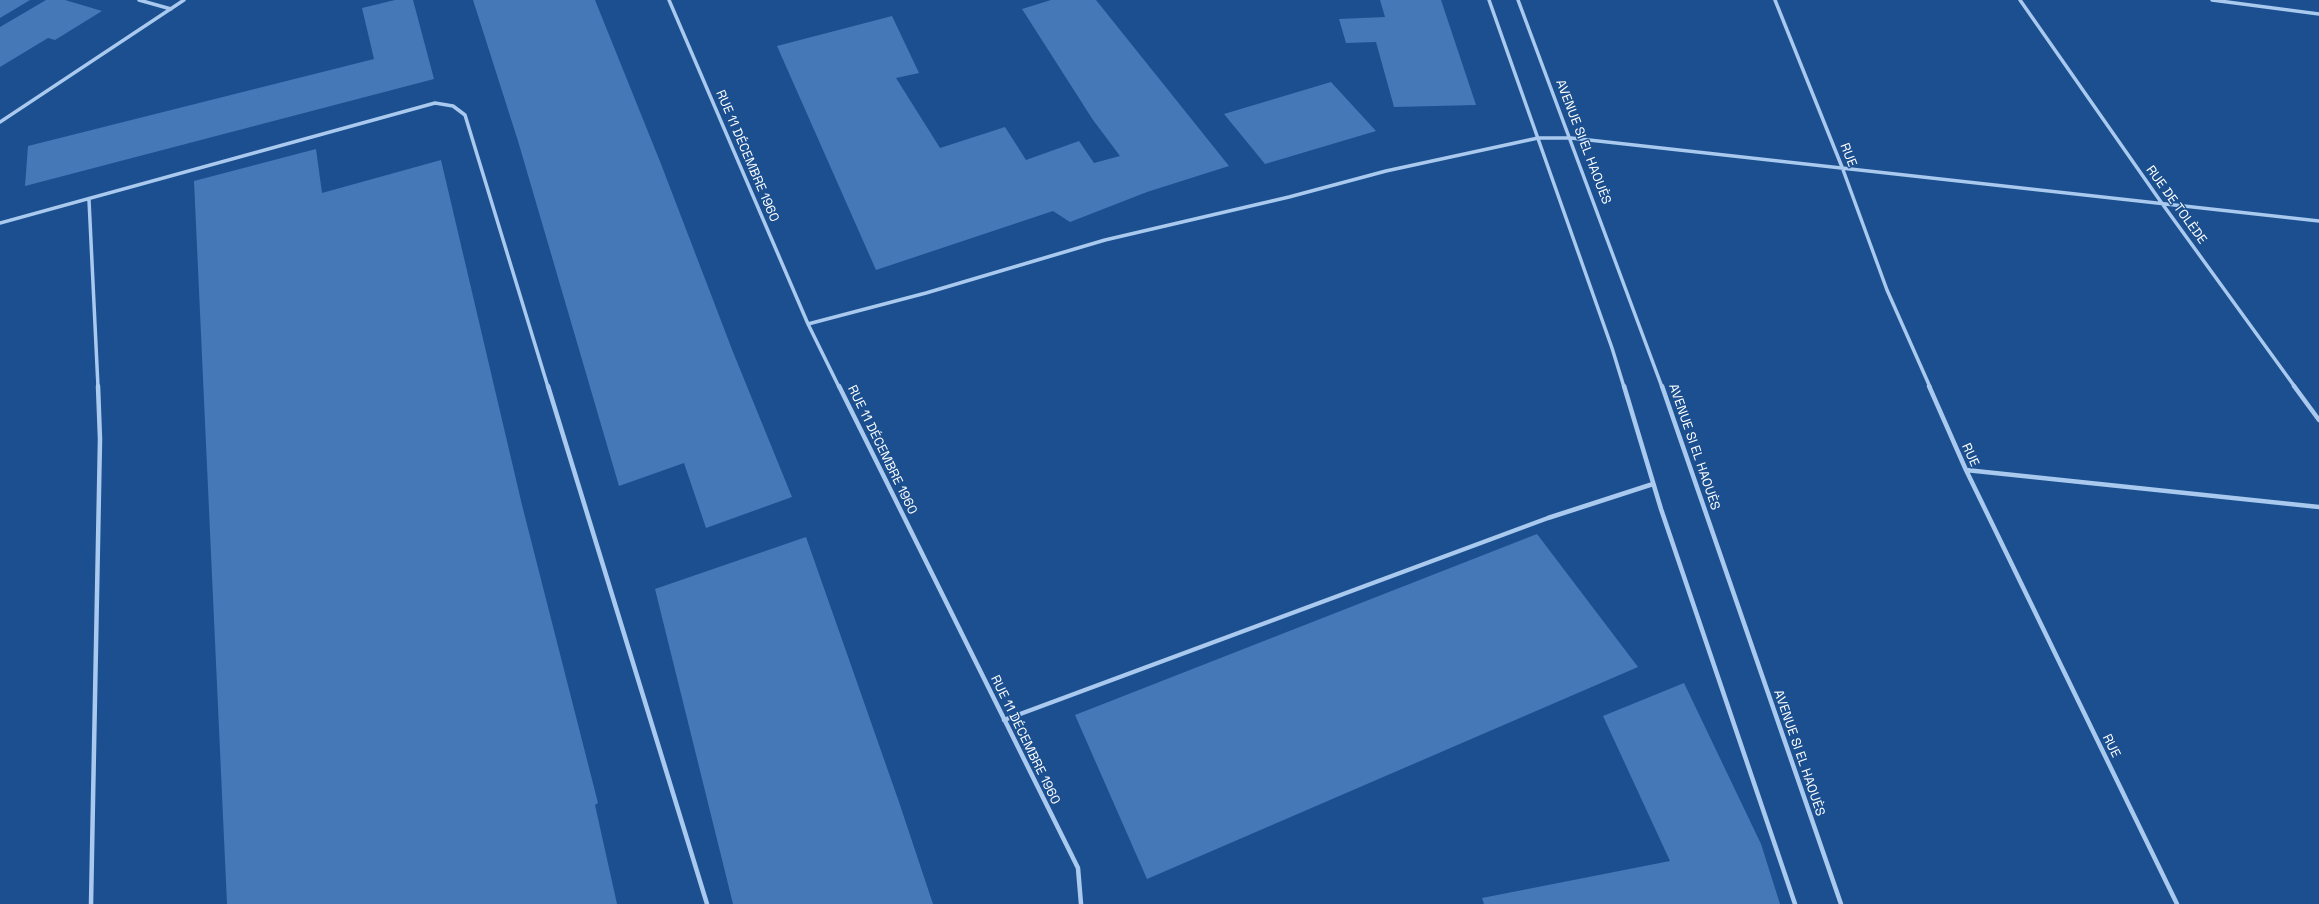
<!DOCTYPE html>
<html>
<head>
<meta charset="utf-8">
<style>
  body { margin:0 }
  canvas { display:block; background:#1b4f8f }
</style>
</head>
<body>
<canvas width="2319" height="904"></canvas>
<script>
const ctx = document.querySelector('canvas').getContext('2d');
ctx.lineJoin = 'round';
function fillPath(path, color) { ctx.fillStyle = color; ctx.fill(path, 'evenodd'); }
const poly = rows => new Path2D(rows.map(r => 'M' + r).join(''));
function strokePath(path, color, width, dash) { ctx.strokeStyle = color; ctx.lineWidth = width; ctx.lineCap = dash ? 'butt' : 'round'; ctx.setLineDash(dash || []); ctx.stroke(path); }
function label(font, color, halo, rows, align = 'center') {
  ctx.font = font + ' "Space Grotesk",sans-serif'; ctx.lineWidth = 3; ctx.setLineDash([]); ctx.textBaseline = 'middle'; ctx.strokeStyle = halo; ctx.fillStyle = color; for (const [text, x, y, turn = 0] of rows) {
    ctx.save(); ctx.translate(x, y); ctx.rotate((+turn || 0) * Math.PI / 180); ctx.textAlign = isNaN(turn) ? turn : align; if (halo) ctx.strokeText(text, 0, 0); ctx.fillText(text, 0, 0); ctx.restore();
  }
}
const building = poly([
  [0,0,30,0,0,18],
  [46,0,65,0,102,11,55,40,48,38,0,67,0,27],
  [395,0,413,0,434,79,25,186,28,146,374,59,362,8],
  [473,0,595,0,661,164,733,352,792,497,706,528,684,463,619,486,518,141],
  [1051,0,1096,0,1229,166,1147,192,1070,222,1053,211,876,270,777,46,892,16,919,73,896,78,940,148,1005,127,1026,160,1079,141,1094,163,1120,156,1093,120,1022,9],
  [1380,0,1441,0,1476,105,1394,107,1376,42,1346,43,1339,19,1385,17],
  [1331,82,1376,131,1265,164,1224,114],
  [316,149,322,193,441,160,522,505,598,803,595,805,617,904,227,904,194,181],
  [1537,534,1638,667,1147,879,1075,715],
  [806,537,899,802,933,904,733,904,655,589],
  [1684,683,1761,844,1780,904,1484,904,1482,898,1670,861,1603,716]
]);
const minorFar1 = poly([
  [139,0,171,9],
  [669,0,808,324,839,387],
  [1489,0,1612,348,1624,387],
  [1518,0,1662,387],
  [1775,0,1842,167,1887,290,1930,387],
  [2020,0,2161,202,2295,387],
  [2212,0,2319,14],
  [0,122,184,0],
  [89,200,98,387],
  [0,223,435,103,453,106,465,115,548,387],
  [808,324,926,293,1105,240,1289,197,1386,171,1538,138,1571,138,2319,221]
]);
const minor = poly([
  [548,386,707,904],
  [839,386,1078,868,1081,904],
  [1624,386,1661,509,1795,904],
  [1662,386,1841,904],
  [1929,386,1966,470,2177,904],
  [2294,386,2319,420],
  [1966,470,2319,507],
  [1004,720,1548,518,1653,484],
  [91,904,100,439,98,386]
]);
const streetNames = [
  ["AVENUE SI EL HAOUÈS",1583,142,69],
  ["RUE",1848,155,69],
  ["RUE 11 DÉCEMBRE 1960",747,156,67],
  ["RUE DE TOLÈDE",2176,205,54],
  ["AVENUE SI EL HAOUÈS",1694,447,71],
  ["RUE 11 DÉCEMBRE 1960",882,450,64],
  ["RUE",1970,455,66],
  ["RUE 11 DÉCEMBRE 1960",1025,740,64],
  ["RUE",2111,746,64],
  ["AVENUE SI EL HAOUÈS",1799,753,71]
];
fillPath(building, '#4478b7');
strokePath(minorFar1, '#a9c9ee', 3.5);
strokePath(minor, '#a9c9ee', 4.5);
label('13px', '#fff', '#1b4f8f', streetNames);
</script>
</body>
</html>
